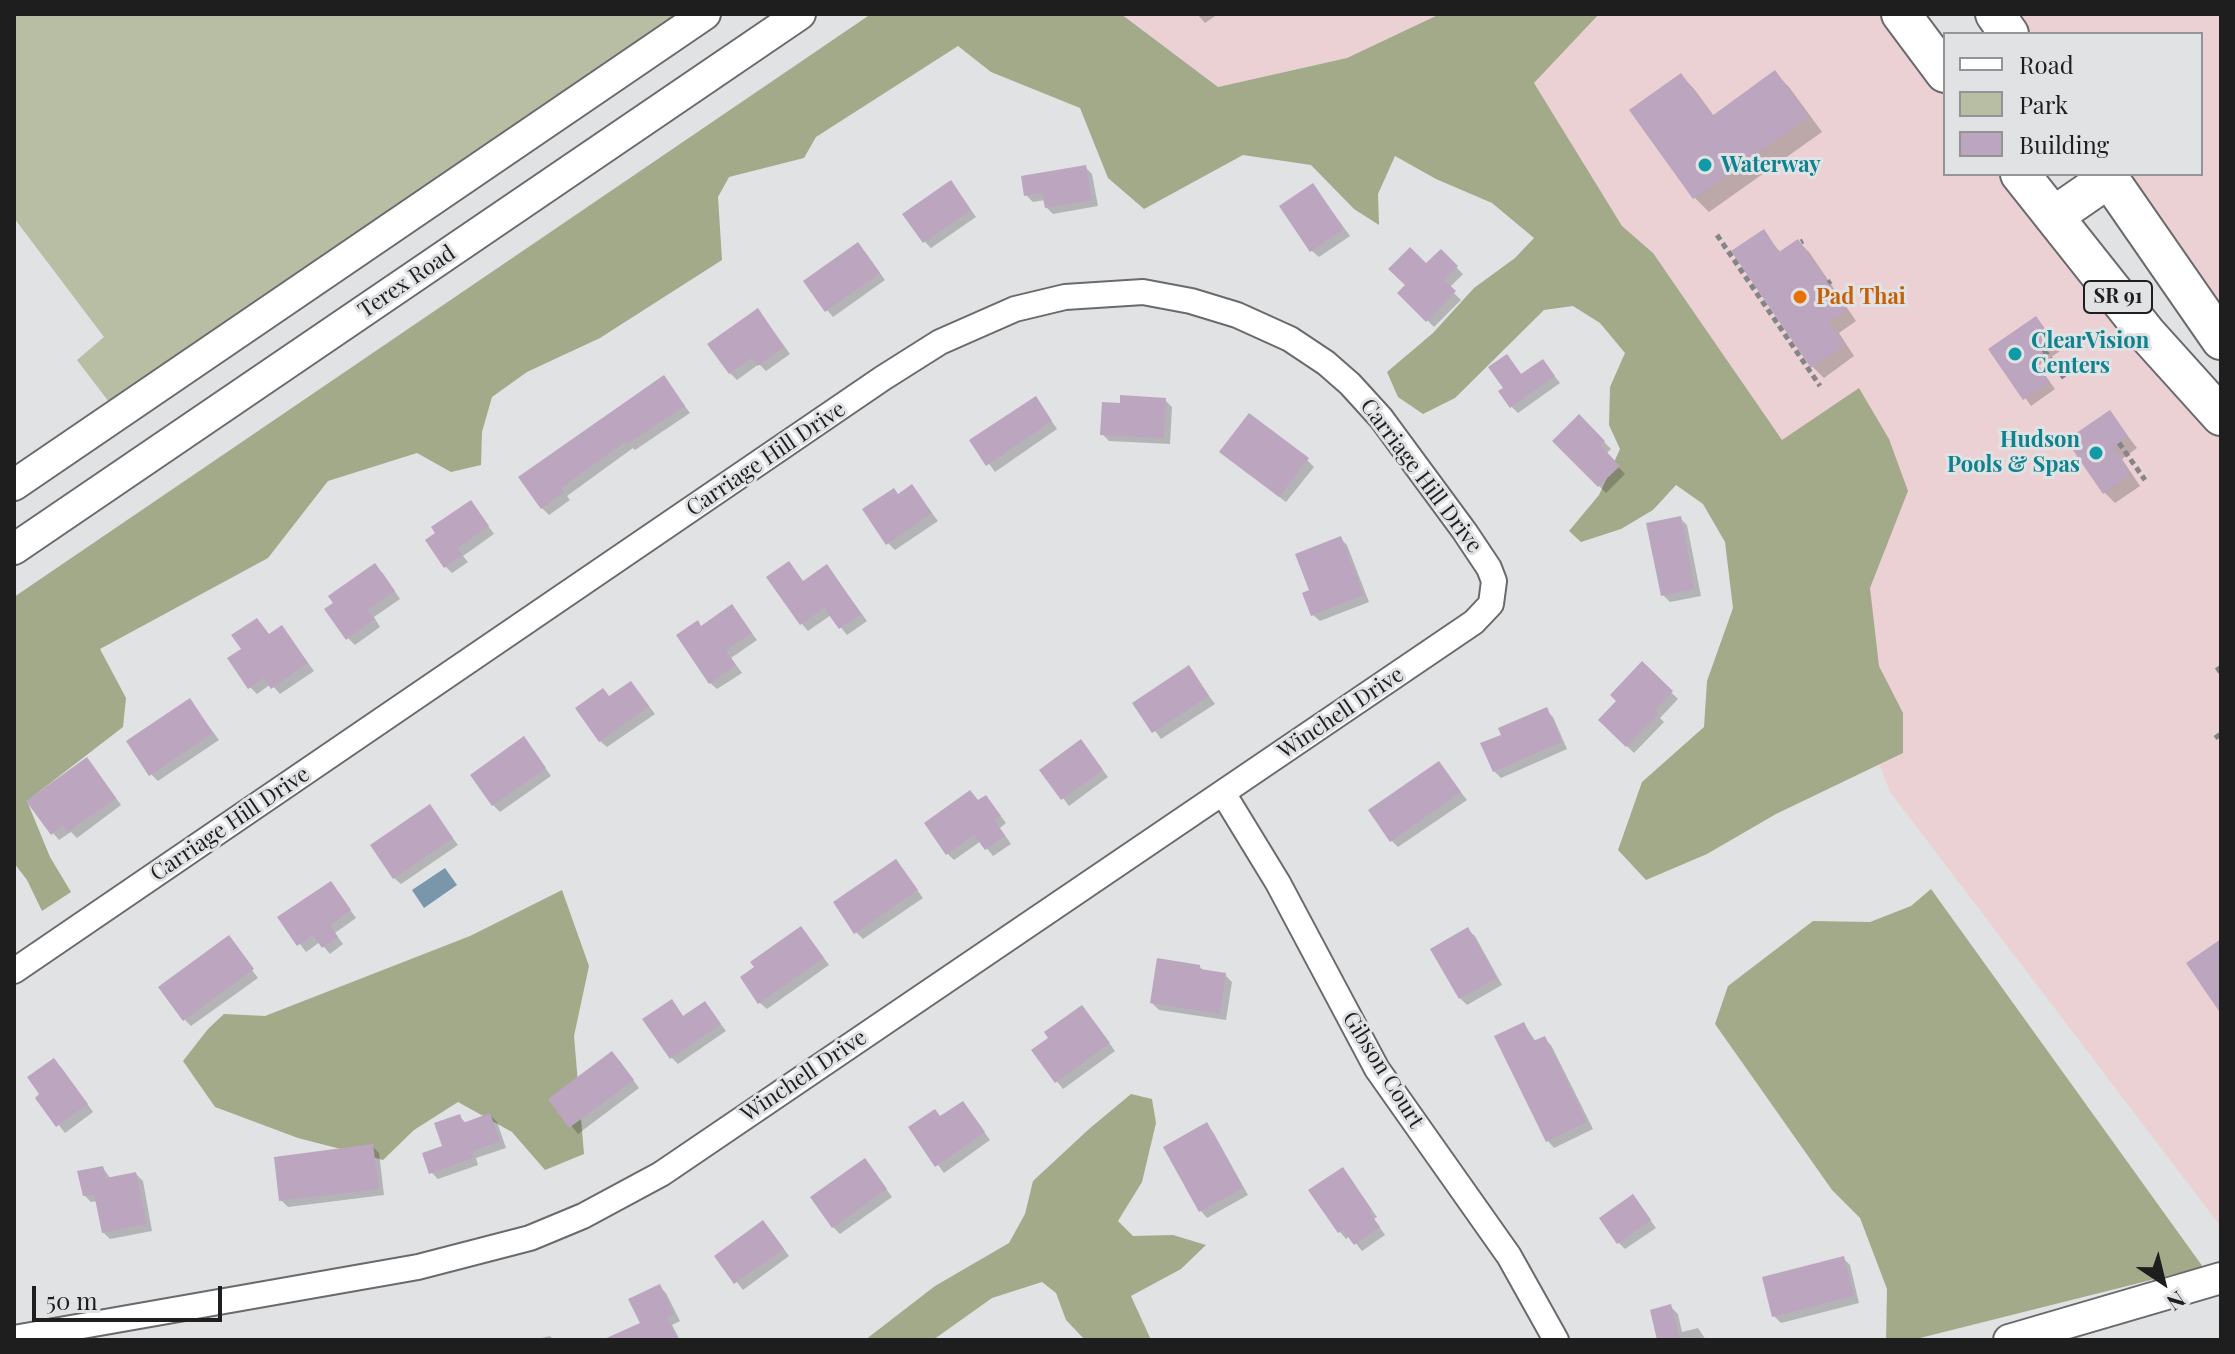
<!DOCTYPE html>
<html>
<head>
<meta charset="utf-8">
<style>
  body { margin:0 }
  #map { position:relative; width:2235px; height:1354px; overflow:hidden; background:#e1e2e4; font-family:"Playfair Display",serif }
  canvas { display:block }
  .frame { position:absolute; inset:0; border:16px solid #1e1e1f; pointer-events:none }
  .legend { position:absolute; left:1943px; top:32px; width:260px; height:144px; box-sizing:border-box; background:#e1e2e4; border:2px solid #939495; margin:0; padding:10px 14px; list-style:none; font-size:24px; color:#1e1e1f }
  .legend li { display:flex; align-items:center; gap:16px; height:40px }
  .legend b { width:40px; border:2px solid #939495 }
  .north { position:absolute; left:2123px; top:1242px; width:80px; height:80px; -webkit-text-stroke:6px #e1e2e4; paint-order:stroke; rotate:145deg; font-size:22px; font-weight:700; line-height:32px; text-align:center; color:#1e1e1f }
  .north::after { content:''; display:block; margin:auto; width:28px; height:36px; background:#1e1e1f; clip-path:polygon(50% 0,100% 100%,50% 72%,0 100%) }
  .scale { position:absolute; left:32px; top:1286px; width:190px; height:36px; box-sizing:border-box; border:4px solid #1e1e1f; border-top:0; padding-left:10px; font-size:24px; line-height:28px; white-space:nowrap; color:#1e1e1f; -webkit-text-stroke:6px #e1e2e4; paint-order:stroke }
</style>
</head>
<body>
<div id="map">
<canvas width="2235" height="1354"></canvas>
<div class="frame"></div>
<ul class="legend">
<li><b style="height:10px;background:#fff"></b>Road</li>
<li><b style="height:22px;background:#b8bea4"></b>Park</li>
<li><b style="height:22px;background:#bba5bf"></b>Building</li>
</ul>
<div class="north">N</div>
<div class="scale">50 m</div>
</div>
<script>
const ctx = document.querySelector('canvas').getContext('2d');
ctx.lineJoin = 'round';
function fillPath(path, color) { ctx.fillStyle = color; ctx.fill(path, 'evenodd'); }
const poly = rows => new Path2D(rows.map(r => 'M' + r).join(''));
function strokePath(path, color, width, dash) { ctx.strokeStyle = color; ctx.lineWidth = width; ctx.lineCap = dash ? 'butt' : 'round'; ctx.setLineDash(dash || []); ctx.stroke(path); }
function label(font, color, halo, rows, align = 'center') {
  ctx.font = font + ' "Playfair Display",serif'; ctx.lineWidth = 6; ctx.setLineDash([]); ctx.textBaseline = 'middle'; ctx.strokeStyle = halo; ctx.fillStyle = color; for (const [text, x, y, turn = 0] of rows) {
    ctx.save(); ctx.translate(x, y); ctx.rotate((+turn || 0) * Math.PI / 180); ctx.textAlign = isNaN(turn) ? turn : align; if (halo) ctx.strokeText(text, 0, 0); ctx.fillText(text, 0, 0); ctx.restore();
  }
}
const commercial = poly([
  [1121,14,1440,14,1347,58,1218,87],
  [1586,14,1886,14,1945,93,1945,174,2008,174,2221,416,2221,1227,1890,792,1795,547,1628,250,1515,82],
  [2015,14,2221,14,2221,307,2126,174,2201,174,2201,34,2029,34]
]);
const green = poly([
  [16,14,684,14,127,395,109,402,77,360,104,337,14,218,14,16]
]);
const forest = poly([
  [871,14,1121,14,1218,87,1347,58,1440,14,1599,14,1534,83,1622,226,1653,253,1782,440,1859,388,1889,439,1908,491,1870,588,1879,666,1903,713,1903,753,1776,814,1707,854,1646,880,1618,850,1642,782,1704,727,1707,681,1733,608,1725,542,1703,504,1676,485,1653,510,1621,529,1581,542,1569,531,1599,495,1620,449,1609,425,1610,387,1625,353,1600,323,1573,306,1544,310,1455,398,1423,414,1398,397,1387,372,1433,333,1474,288,1515,258,1534,238,1492,203,1436,179,1395,156,1378,194,1379,225,1354,209,1311,165,1243,155,1144,209,1108,178,1080,108,991,72,958,46,816,137,804,158,729,177,718,197,722,260,600,338,527,372,492,397,482,432,481,465,451,472,417,453,328,481,268,558,100,649,126,698,123,727,27,801,50,857,71,892,42,911,27,880,14,863,14,597],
  [1931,889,2203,1267,1912,1340,1886,1340,1887,1289,1860,1218,1832,1190,1715,1024,1728,986,1813,921,1870,922,1911,906],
  [562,890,589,966,574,1036,584,1154,545,1170,512,1132,458,1102,414,1130,383,1160,298,1138,215,1107,183,1061,208,1029,224,1014,265,1016,470,936],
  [1131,1094,1152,1099,1156,1123,1142,1182,1118,1221,1133,1236,1173,1235,1206,1245,1181,1269,1131,1296,1151,1340,1085,1340,1066,1320,1056,1293,1042,1282,992,1298,933,1340,865,1340,935,1286,1009,1243,1025,1214,1033,1181,1089,1129]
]);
const water = poly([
  [445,868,457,885,424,908,412,890]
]);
const shadow = poly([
  [1197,14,1218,14,1205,23],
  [1775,73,1789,87,1822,132,1709,212,1695,198,1632,110,1681,75,1695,90,1714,116],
  [1085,167,1092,174,1098,206,1053,214,1046,207,1045,200,1033,202,1026,195],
  [1313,185,1350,236,1319,257,1312,251],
  [957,190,976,217,931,248,925,242],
  [1763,232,1781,253,1798,241,1809,252,1856,321,1839,333,1854,356,1824,378,1813,367,1734,251],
  [865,252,885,280,833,317,827,310],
  [1441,252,1463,274,1449,288,1461,300,1434,327,1400,293],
  [764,318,790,354,766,371,759,364,737,380,730,373],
  [2042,325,2060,351,2038,366,2055,389,2031,406,1991,349],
  [1507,356,1522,375,1543,361,1560,383,1518,413,1511,406],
  [664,378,690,413,635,450,633,448,567,496,570,500,549,515,542,508],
  [1036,399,1057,429,995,472,972,440],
  [1165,400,1172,407,1170,444,1109,441,1102,434,1122,405],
  [2110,413,2137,448,2122,459,2140,486,2115,503,2104,492],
  [1579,417,1611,449,1606,454,1625,474,1606,493,1555,441],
  [1229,458,1307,460,1314,467,1286,502],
  [912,487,938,521,895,550,888,543,899,496],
  [477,510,494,534,463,556,468,562,452,573,445,566],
  [1680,518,1687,525,1701,596,1670,602,1663,595],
  [1340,538,1347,545,1369,602,1320,621,1313,615,1311,591],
  [382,572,400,599,374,617,380,627,355,645,348,638],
  [833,574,867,621,847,635,831,615,808,631,802,624,804,583],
  [732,607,757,640,731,658,742,673,717,689,710,683,702,627],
  [282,627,314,671,280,694,271,684,257,694,250,687,270,636],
  [1642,664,1678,699,1660,718,1664,722,1634,753,1600,720,1619,701],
  [1189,668,1215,704,1161,739,1135,703],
  [631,683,655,714,607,747,600,741,610,698],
  [190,701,219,740,158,781,151,774],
  [1546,710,1553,717,1567,749,1501,778,1494,771],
  [530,746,551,776,500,812,493,805],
  [1087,749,1108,777,1069,806,1042,770],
  [1439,764,1467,800,1398,847,1391,840],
  [93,766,121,805,77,838,71,832,59,840,53,833],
  [979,802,992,804,1006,823,1000,828,1011,844,993,856,981,841,954,860,947,853],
  [430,807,458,845,401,884,394,878],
  [896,861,923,898,863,939,856,932],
  [331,883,356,918,335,933,343,944,330,954,320,942,306,952,280,918],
  [1468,930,1475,936,1502,985,1467,1005,1460,998],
  [807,935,829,965,767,1009,760,1003,757,968],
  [231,942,258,978,191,1026,185,1020],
  [1199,966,1205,972,1225,975,1232,982,1226,1020,1159,1010,1152,1003],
  [671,1001,684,1017,705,1003,726,1031,678,1064,671,1057],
  [1088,1014,1115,1051,1063,1089,1033,1051],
  [1524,1024,1536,1042,1544,1038,1551,1045,1593,1129,1554,1148,1548,1141],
  [619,1060,639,1088,578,1134,550,1099],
  [61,1067,93,1112,65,1133,38,1098],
  [963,1103,990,1140,944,1173,911,1128,942,1118],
  [490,1115,497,1122,506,1148,476,1158,478,1165,438,1179,431,1172,459,1116,466,1123],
  [1206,1125,1213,1132,1248,1195,1207,1218,1201,1211],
  [373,1147,379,1153,384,1195,288,1207,281,1200],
  [103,1168,111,1179,136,1174,143,1181,152,1231,110,1239,103,1232,97,1201,91,1202,84,1195],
  [871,1168,892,1197,840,1234,833,1227],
  [1343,1169,1377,1217,1374,1219,1385,1235,1362,1251,1350,1236,1346,1239,1340,1232],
  [1633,1197,1656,1228,1625,1249,1618,1242],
  [770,1230,789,1256,743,1290,717,1257],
  [1843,1258,1850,1265,1859,1303,1781,1323,1774,1316],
  [659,1286,666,1293,680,1321,672,1325,680,1340,614,1340,642,1324],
  [1671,1307,1678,1314,1682,1332,1698,1328,1706,1340,1659,1340],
  [550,1336,554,1340,533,1340]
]);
const building = poly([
  [1775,70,1809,117,1693,199,1629,110,1681,73,1712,116],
  [1086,165,1092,200,1045,208,1042,193,1024,196,1021,176],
  [951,180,971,210,923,243,902,214],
  [1313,183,1344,229,1310,252,1279,206],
  [1764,229,1779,252,1798,239,1847,310,1829,322,1845,345,1811,368,1731,251],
  [858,242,880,273,825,312,803,281],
  [1410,247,1426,263,1441,249,1458,266,1444,280,1456,291,1426,322,1397,293,1405,285,1388,269],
  [758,308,784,347,758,366,752,358,729,374,707,344],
  [2036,316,2055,343,2033,358,2050,382,2023,400,1988,349],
  [1507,354,1521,374,1543,359,1555,376,1510,408,1498,391,1503,388,1488,367],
  [664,375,685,406,626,445,625,442,561,488,564,492,541,509,518,477],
  [1120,395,1166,398,1164,438,1100,435,1102,402,1120,403],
  [1036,396,1052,421,986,466,969,440],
  [2110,410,2128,436,2113,447,2131,474,2103,494,2066,440],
  [1249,413,1309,458,1279,497,1219,452],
  [1579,414,1605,441,1601,446,1620,466,1598,487,1552,441],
  [912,484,932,513,886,545,862,509,894,488,898,494],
  [471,500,489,526,458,548,462,555,444,568,425,540,435,533,431,527],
  [1681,516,1695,589,1661,596,1646,523],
  [1341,536,1364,595,1311,616,1302,593,1309,590,1295,554],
  [789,561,803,581,827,564,861,614,839,629,824,608,800,625,766,577],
  [375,563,395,591,368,610,375,619,346,640,324,609,333,603,328,596],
  [732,604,752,633,726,650,736,665,709,684,676,635,698,620,701,626],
  [257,618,269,634,282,625,308,663,271,689,264,678,248,689,227,658,241,649,231,635],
  [1642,661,1673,691,1655,710,1659,714,1626,747,1598,720,1616,701,1610,695],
  [1189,665,1209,696,1152,733,1132,703],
  [631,681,649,706,599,742,575,708,603,688,609,696],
  [190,698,213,733,149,776,126,741],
  [1547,707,1562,742,1493,772,1480,743,1501,735,1498,728],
  [524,736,546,768,492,806,470,775],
  [1081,739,1103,770,1061,800,1039,770],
  [87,757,116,798,68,832,63,825,51,835,26,801],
  [1439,761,1461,792,1390,842,1368,810],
  [970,790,978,800,986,795,1001,816,994,820,1005,836,985,850,974,835,946,855,924,823],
  [430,804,453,838,393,879,370,845],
  [896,859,918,890,854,934,833,902],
  [331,881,351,910,330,925,338,937,322,948,313,935,297,946,277,917],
  [801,926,824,958,758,1004,740,977,754,967,750,962],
  [1468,927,1497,978,1459,999,1430,949],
  [229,935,254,969,183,1021,158,987],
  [2221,939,2221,1014,2186,963],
  [1157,958,1200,965,1200,969,1226,973,1220,1014,1150,1003],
  [672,999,683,1016,705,1001,721,1024,670,1059,642,1019],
  [1082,1005,1110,1043,1055,1083,1031,1050,1048,1038,1044,1032],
  [1524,1022,1533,1041,1545,1036,1587,1122,1546,1142,1494,1036],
  [612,1051,634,1080,569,1128,548,1099],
  [54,1058,88,1104,56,1127,35,1098,39,1094,27,1077],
  [963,1101,985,1132,935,1167,908,1127,935,1109,940,1116],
  [490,1113,500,1141,471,1152,473,1158,429,1174,422,1153,442,1146,434,1123,460,1114,463,1123],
  [1207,1122,1243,1188,1199,1212,1163,1147],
  [373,1144,379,1189,279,1201,274,1157],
  [865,1158,887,1189,832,1228,810,1197],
  [103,1166,106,1178,136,1172,147,1224,102,1233,94,1194,83,1196,77,1171],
  [1343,1167,1372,1210,1369,1212,1380,1227,1354,1245,1343,1230,1338,1233,1308,1190],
  [1633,1194,1651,1220,1617,1244,1599,1218],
  [763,1220,784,1249,734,1284,714,1256],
  [1844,1256,1854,1296,1772,1317,1762,1277],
  [660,1284,674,1314,667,1317,678,1340,602,1340,640,1323,628,1299],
  [1671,1304,1680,1340,1657,1340,1650,1310]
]);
const path = poly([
  [1717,235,1820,386],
  [1801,242,1803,241],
  [1828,283,1831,281],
  [2044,350,2064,378],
  [2119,443,2145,480],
  [2217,667,2221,673],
  [2215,738,2221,734]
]);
const minor = poly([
  [1223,793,1278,883,1377,1069,1509,1256,1556,1340],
  [14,971,883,378,940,342,1015,309,1065,297,1143,292,1191,301,1237,315,1290,339,1326,363,1350,384,1381,418,1465,532,1489,568,1494,581,1491,604,1474,622,661,1174,583,1216,530,1238,418,1267,14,1338]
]);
const tertiary = poly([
  [14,485,705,14],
  [14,549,800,14],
  [2009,1340,2221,1278]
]);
const primary = poly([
  [1901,14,1945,73],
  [1995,14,2009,34],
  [2020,174,2147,334,2221,416],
  [2106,174,2221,340],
  [2054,216,2109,178]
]);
const markers = [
  [1705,165,8,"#0f9aa8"],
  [1800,297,8,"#e8710a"],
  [2015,354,8,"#0f9aa8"],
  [2096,453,8,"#0f9aa8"]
];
const shields = [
  [2118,297,68]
];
const shieldNames = [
  ["SR 91",2118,297]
];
const cultureNames = [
  ["Waterway",1721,165],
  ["ClearVision",2031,341],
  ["Centers",2031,366],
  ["Hudson",2080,440,"right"],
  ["Pools & Spas",2080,465,"right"]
];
const streetNames = [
  ["Terex Road",407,282,-34],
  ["Carriage Hill Drive",766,459,-34],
  ["Carriage Hill Drive",1421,476,53],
  ["Winchell Drive",1341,713,-34],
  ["Carriage Hill Drive",230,824,-34],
  ["Gibson Court",1383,1070,58],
  ["Winchell Drive",804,1076,-34]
];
const foodNames = [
  ["Pad Thai",1816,297]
];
fillPath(commercial, '#ecd1d4');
fillPath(green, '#b8bea4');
fillPath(forest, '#a3aa8a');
fillPath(water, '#7a96ab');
fillPath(shadow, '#0003');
fillPath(building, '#bba5bf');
strokePath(minor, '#6a6a6c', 28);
strokePath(tertiary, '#6a6a6c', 34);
strokePath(primary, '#6a6a6c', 42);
strokePath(path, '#848587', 5, [6, 4]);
strokePath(minor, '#fff', 24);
strokePath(tertiary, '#fff', 30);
strokePath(primary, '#fff', 38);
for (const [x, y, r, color] of markers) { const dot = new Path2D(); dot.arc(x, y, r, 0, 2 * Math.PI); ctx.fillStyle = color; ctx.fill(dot); strokePath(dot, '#e1e2e4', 3); }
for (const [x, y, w] of shields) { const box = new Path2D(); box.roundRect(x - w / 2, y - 16, w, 32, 6); ctx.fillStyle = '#e1e2e4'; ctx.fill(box); strokePath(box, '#1e1e1f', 2); }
label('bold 20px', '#1e1e1f', null, shieldNames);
label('bold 22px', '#0d838f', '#e1e2e4', cultureNames, 'left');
label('22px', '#1e1e1f', '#e1e2e4', streetNames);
label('bold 22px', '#c56008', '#e1e2e4', foodNames, 'left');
</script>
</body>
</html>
